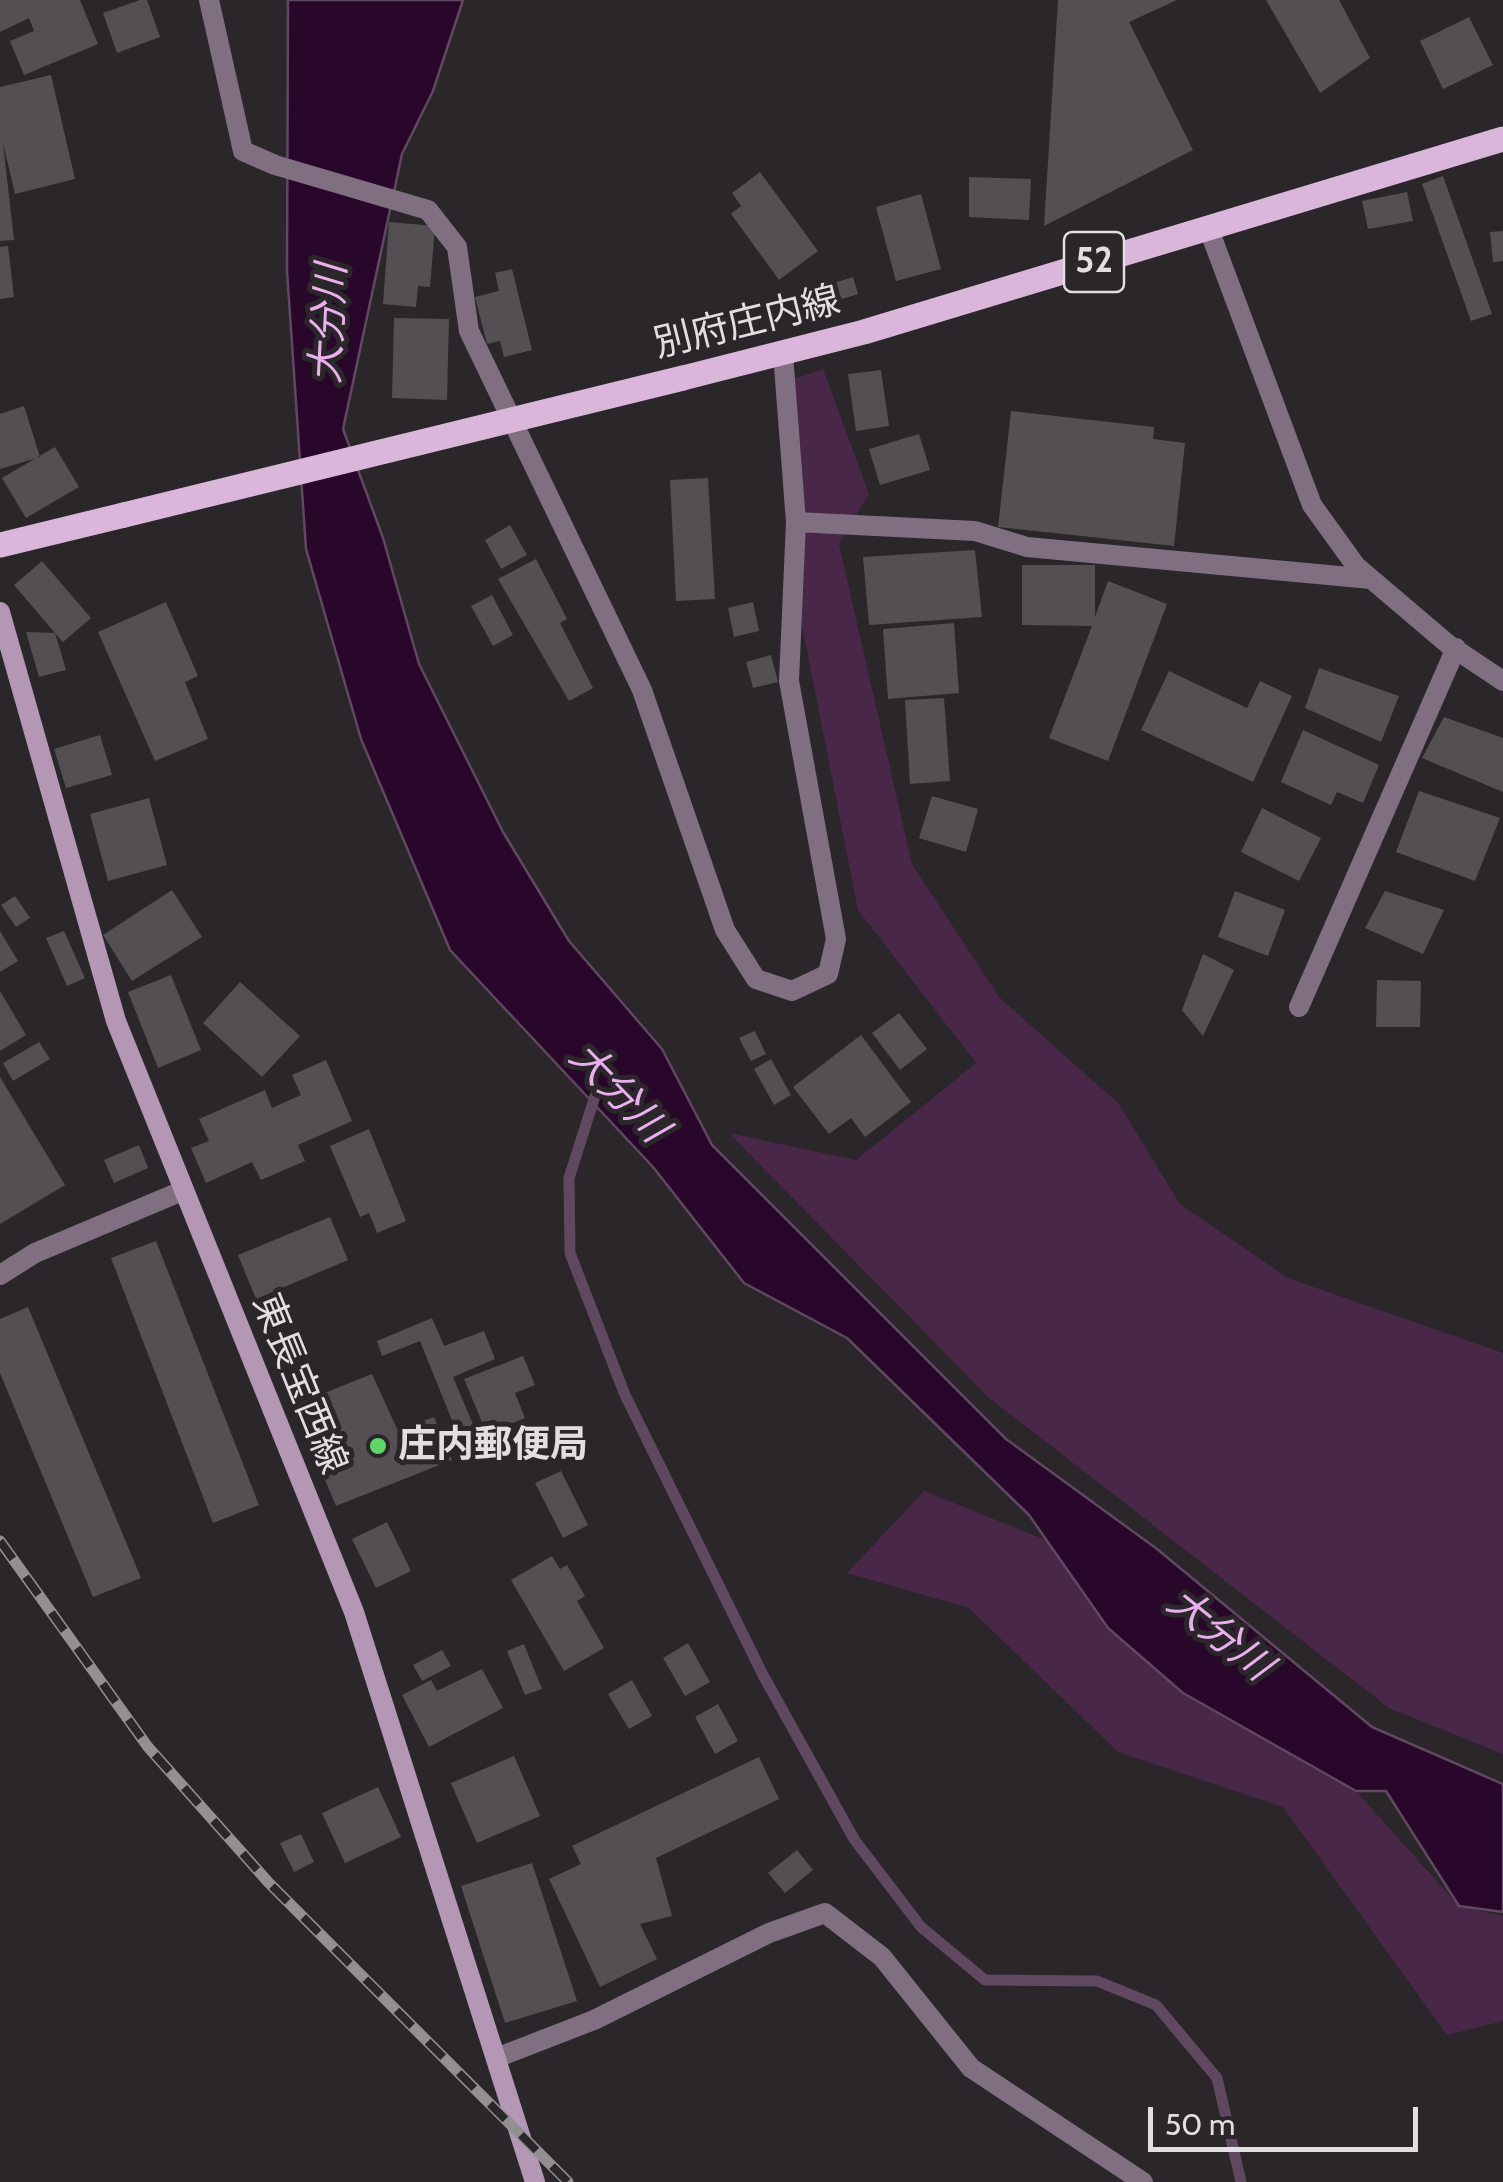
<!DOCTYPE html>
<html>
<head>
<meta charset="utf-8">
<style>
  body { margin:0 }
  #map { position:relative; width:1503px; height:2182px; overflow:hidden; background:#2a262a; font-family:Cabin,sans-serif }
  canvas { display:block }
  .scale { position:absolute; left:1148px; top:2107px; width:270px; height:45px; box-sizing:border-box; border:5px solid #e2dfe2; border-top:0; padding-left:12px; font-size:30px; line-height:35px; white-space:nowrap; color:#e2dfe2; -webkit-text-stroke:8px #2a262a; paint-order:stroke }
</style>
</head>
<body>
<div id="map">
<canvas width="1503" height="2182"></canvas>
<div class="scale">50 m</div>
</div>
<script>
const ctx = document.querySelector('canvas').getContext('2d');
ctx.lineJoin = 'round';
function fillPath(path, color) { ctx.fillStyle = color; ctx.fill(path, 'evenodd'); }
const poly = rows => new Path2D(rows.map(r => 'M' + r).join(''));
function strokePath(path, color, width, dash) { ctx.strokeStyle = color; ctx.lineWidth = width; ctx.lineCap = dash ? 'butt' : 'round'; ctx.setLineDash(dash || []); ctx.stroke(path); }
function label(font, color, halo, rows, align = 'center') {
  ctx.font = font + ' Cabin,"Noto Sans JP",sans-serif'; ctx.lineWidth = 10; ctx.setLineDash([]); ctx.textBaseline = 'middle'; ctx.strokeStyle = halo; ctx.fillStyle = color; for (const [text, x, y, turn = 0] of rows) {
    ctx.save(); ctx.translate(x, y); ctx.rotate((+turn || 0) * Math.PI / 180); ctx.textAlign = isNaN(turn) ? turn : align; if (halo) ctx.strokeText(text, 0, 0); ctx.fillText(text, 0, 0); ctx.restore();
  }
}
const green = poly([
  [823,369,869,494,839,544,912,864,999,997,1119,1104,1180,1204,1288,1278,1503,1353,1503,1754,1389,1708,988,1397,729,1133,856,1160,976,1063,858,910,785,539,794,379],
  [924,1491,1046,1540,1117,1636,1356,1791,1459,1906,1503,1916,1503,2021,1447,2035,1283,1807,1118,1752,969,1608,847,1573]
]);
const water = poly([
  [288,0,463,0,433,91,402,154,343,429,383,538,419,664,503,832,569,941,662,1049,712,1145,1006,1439,1157,1549,1372,1727,1503,1784,1503,1912,1459,1906,1386,1791,1356,1791,1183,1693,1108,1628,1029,1515,847,1338,744,1283,653,1167,450,950,361,739,306,549,287,271,288,0]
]);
const stream = poly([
  [597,1090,569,1178,570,1253,625,1395,763,1675,854,1839,921,1927,985,1980,1097,1981,1156,2005,1217,2078,1241,2182]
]);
const building = poly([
  [0,0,80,0,98,44,24,75,10,41,34,31,29,18,0,32],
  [140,0,147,0,160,37,117,53,103,13],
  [1058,0,1177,0,1129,22,1193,150,1044,226],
  [1266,0,1339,0,1370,58,1320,93],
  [1469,17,1493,65,1443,89,1420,41],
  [51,75,75,179,15,194,3,143,14,240,0,241,0,87],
  [760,172,818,251,779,280,731,214,741,206,732,193],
  [1443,176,1492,314,1471,321,1422,184],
  [969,177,1031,179,1029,220,969,217],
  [1407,192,1413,221,1368,229,1362,201],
  [921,194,941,269,896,281,876,207],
  [389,222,435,226,430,287,418,286,416,307,383,304],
  [1503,231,1503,261,1493,262,1490,232],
  [8,246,14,297,0,299,0,247],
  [512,269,532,350,504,357,500,341,487,344,475,297,499,291,495,273],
  [853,277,858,294,826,304,821,287],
  [394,318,449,319,447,400,392,398],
  [881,370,889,426,856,431,848,374],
  [24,406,40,457,0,469,0,414],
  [1011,411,1154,427,1153,439,1185,443,1174,546,998,527],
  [919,434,930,470,880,485,869,449],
  [55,447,79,487,26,518,2,478],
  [708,478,715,599,676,601,670,480],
  [510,525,527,555,501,569,485,540],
  [975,550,982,617,869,625,863,557],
  [536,559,567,619,560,623,593,688,569,701,498,579],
  [42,561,91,618,63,642,55,633,66,670,39,677,26,632,55,633,14,585],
  [1022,565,1095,565,1095,617,1108,581,1167,604,1108,761,1049,738,1092,626,1022,625],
  [492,595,513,635,493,646,471,606],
  [166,602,198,676,185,682,208,739,155,761,98,632],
  [753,602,759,631,734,637,728,608],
  [954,623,959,693,888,699,883,629],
  [771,655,778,682,753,688,746,662],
  [1319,668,1399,696,1381,742,1305,708],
  [1169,671,1247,708,1260,681,1292,696,1253,782,1141,730],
  [944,698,950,781,910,784,905,700],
  [1444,717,1503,738,1503,792,1422,758],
  [1303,730,1379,765,1363,803,1337,792,1331,805,1281,782],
  [100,735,112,775,66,788,54,749],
  [1419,791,1500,818,1475,881,1396,852],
  [932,796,978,809,966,852,919,838],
  [149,798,167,865,108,881,90,814],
  [1262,808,1321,838,1299,881,1241,852],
  [172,890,202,937,132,981,103,935],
  [1235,891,1285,910,1268,956,1218,937],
  [1385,891,1444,910,1423,954,1365,928],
  [15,896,30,918,16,927,1,905],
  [0,931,18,961,0,972],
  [64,931,85,978,67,986,46,938],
  [1203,954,1234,970,1203,1036,1182,1010],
  [171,975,201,1050,158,1068,128,992],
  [1377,980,1421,981,1420,1027,1376,1027],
  [240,982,300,1036,262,1077,203,1023],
  [0,991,26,1035,0,1051],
  [899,1013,927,1049,900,1070,872,1033],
  [755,1031,766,1054,751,1061,739,1038],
  [861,1035,911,1102,865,1137,851,1118,829,1134,793,1087],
  [39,1042,50,1059,13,1081,3,1063],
  [771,1059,791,1095,774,1105,754,1069],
  [326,1060,352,1121,298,1145,305,1161,261,1180,252,1162,206,1183,191,1148,209,1141,199,1119,265,1090,272,1108,301,1095,292,1075],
  [0,1077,65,1185,0,1224],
  [369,1129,406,1221,377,1233,369,1213,360,1217,330,1146],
  [139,1145,148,1168,114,1183,104,1160],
  [330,1217,348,1260,256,1299,238,1255],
  [156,1241,259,1505,213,1523,111,1258],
  [28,1307,141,1578,93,1597,0,1373,0,1319],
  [432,1318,444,1346,484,1331,495,1359,453,1377,483,1448,466,1455,420,1341,382,1356,377,1341],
  [523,1356,535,1385,515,1393,525,1418,487,1434,464,1379],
  [372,1374,398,1431,434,1417,452,1460,336,1506,294,1405],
  [561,1471,588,1525,563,1538,535,1483],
  [387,1522,411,1571,376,1588,352,1539],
  [552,1556,560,1569,567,1565,585,1596,577,1601,604,1648,564,1671,511,1580],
  [688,1643,710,1682,685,1696,663,1658],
  [524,1644,542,1689,525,1695,507,1651],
  [442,1650,451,1666,422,1681,413,1665],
  [482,1669,503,1708,429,1747,402,1695,431,1680,437,1691],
  [632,1680,652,1716,629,1729,608,1694],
  [718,1704,738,1741,715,1754,695,1717],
  [514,1756,540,1816,477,1843,451,1783],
  [759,1757,779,1799,656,1858,672,1916,640,1924,657,1959,600,1987,549,1879,581,1864,572,1846],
  [378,1787,401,1837,345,1863,322,1813],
  [301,1834,314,1862,294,1872,280,1843],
  [797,1850,813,1870,785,1893,768,1873],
  [532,1863,577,2001,505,2023,461,1886]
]);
const minor = poly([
  [209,0,243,151,275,165,428,210,457,247,469,331,642,690,725,930,756,979,792,991,828,974,836,939,789,681,796,522,783,354],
  [1208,227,1312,505,1356,566,1449,645,1503,681],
  [796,522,975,531,1027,547,1371,579],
  [1299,1007,1456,648],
  [0,1275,35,1253,182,1191],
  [496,2058,594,2020,769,1933,825,1913,882,1957,971,2068,1143,2182]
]);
const secondary = poly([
  [0,612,116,1021,354,1612,535,2182]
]);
const primary = poly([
  [683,378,864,332,1503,139],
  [0,545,124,515]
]);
const rail = poly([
  [0,1541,148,1747,269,1883,568,2182]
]);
const primaryBridge = poly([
  [124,515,683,378]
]);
const markers = [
  [378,1446,10,"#60d56a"]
];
const shields = [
  [1094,262,60]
];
const shieldNames = [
  ["52",1094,262]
];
const streetNames = [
  ["別府庄内線",747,323,-14],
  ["東長宝西線",299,1384,68]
];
const poiNames = [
  ["庄内郵便局",398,1446]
];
const waterNames = [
  ["大分川",330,324,-87],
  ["大分川",618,1093,46],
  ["大分川",1219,1635,39]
];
fillPath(green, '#482749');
fillPath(water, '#28072a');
strokePath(water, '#604861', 2.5);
strokePath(stream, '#604861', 11);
fillPath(building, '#534f53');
strokePath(minor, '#806f81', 20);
strokePath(secondary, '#b397b4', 20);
strokePath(primary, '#dab6db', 25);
strokePath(rail, '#939093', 11);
strokePath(rail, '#2a262a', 8, [22]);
strokePath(primaryBridge, '#dab6db', 25);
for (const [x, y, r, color] of markers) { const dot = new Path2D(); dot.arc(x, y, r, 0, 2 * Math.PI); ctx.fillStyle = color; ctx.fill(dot); strokePath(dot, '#2a262a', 4); }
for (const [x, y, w] of shields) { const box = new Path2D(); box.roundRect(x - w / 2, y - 30, w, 60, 8); ctx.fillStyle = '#2a262a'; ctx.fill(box); strokePath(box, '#e2dfe2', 2.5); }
label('bold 35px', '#e2dfe2', null, shieldNames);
label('38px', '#e2dfe2', '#2a262a', streetNames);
label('bold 38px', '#e2dfe2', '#2a262a', poiNames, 'left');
label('italic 40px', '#eaafed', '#2a262a', waterNames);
</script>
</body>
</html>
